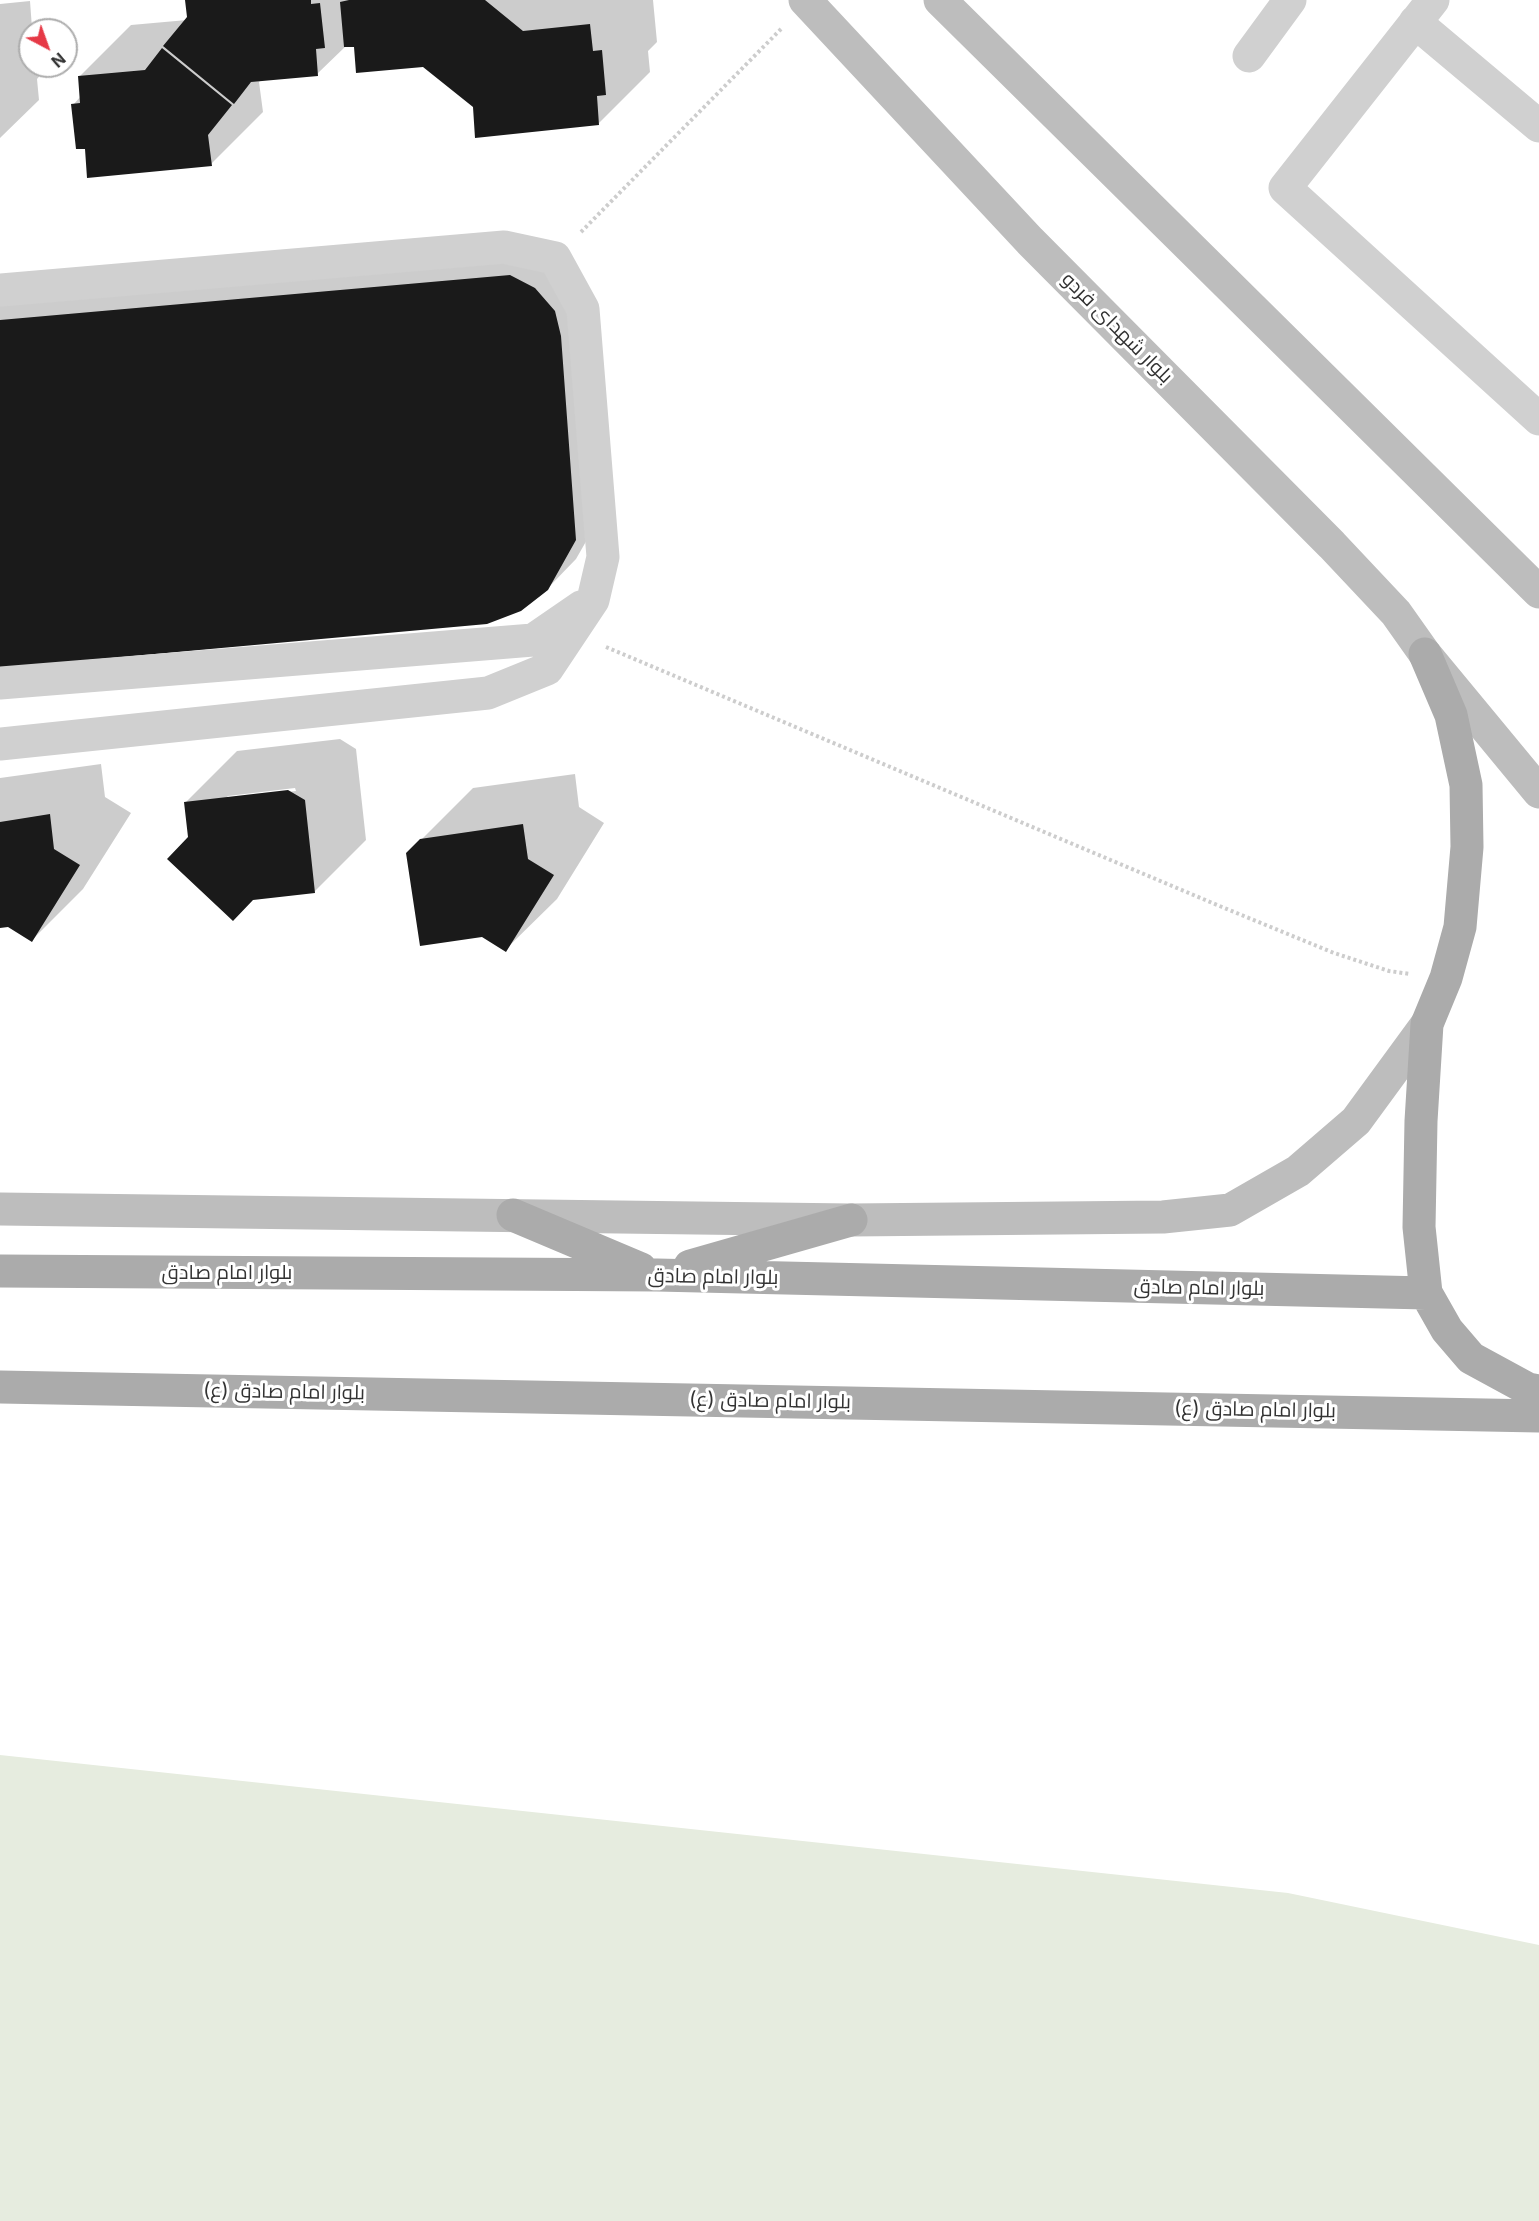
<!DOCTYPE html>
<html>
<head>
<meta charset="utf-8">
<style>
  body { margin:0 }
  #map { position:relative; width:1539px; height:2221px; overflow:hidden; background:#fff; font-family:Inter,sans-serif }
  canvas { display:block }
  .north { position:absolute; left:18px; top:18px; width:60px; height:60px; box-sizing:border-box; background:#fff; border:2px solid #adadad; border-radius:50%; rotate:139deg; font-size:16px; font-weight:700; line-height:24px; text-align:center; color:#333 }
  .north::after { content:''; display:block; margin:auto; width:21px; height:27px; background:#e63946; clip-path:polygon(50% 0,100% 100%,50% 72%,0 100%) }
</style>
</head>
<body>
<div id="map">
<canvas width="1539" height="2221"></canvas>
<div class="north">N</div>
</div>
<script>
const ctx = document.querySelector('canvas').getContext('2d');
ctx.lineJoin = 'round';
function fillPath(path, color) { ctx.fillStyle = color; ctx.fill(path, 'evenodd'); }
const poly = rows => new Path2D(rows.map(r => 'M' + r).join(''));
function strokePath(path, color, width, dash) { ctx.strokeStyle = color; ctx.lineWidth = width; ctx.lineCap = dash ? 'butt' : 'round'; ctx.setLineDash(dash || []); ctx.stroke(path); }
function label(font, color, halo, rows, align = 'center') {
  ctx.font = font + ' Inter,Cairo,sans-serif'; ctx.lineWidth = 6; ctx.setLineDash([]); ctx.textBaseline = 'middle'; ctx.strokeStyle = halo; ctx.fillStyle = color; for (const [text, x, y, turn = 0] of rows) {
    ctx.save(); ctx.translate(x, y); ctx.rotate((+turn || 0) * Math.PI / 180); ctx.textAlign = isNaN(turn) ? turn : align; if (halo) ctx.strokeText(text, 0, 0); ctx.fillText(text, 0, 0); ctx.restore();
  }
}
const green = poly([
  [0,1755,1288,1893,1539,1945,1539,2221,0,2221]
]);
const shadow = poly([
  [187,0,653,0,657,42,648,51,650,72,598,124,474,106,423,65,355,45,346,46,317,74,261,80,259,82,263,112,211,164,86,147,73,105,81,96,79,77,131,25,187,20,189,18],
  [30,1,32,28,41,27,42,30,30,30,30,66,45,66,45,70,37,79,39,100,0,138,0,4],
  [563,259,604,510,576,559,547,589,0,667,0,294],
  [340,739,356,749,366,840,314,892,190,838,185,803,237,751],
  [295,788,296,791,225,799,228,796],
  [101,764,105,797,131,813,83,889,32,940,8,925,0,927,0,778],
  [575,774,579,807,604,823,557,899,505,950,421,840,473,788]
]);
const building = poly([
  [185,0,311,0,311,4,320,3,325,48,316,49,318,76,251,82,234,104,163,46,187,17],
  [349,0,485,0,523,31,590,24,593,51,602,50,606,95,597,96,599,125,475,138,473,107,423,67,356,73,354,47,344,47,340,2],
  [162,48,232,105,208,135,212,166,87,178,85,149,76,149,71,104,80,103,78,76,145,70],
  [510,275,535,288,555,311,561,336,576,540,548,590,521,611,487,624,0,668,0,320],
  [288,790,305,800,315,893,253,900,233,921,167,859,188,837,184,802],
  [50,814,54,849,80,865,32,942,8,927,0,928,0,822],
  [523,824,528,859,554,875,506,952,482,937,420,946,406,853,420,839]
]);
const path = poly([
  [581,232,782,28],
  [606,647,1222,907,1334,953,1389,971,1410,974]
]);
const street = poly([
  [1433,0,1285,188,1539,419],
  [1415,22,1539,126],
  [1249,56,1290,0],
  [0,290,504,247,555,258,583,309,603,557,593,600,547,669,488,693,0,744],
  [0,683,533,640,581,607]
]);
const secondary = poly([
  [805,0,1030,241,1332,545,1396,613,1425,654,1539,792],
  [940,0,1539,592],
  [0,1209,851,1220,1163,1217,1230,1210,1298,1171,1356,1121,1427,1024]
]);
const primary = poly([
  [1425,654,1451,715,1466,785,1467,847,1460,927,1446,978,1427,1024,1421,1121,1419,1227,1426,1293,1447,1330,1471,1358,1528,1389,1539,1391],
  [513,1215,641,1269],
  [690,1266,851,1220],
  [0,1271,657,1275,1426,1293],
  [0,1387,1539,1416]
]);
const streetNames = [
  ["بلوار شهدای فردو",1117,328,45],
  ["بلوار امام صادق",227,1273],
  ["بلوار امام صادق",713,1277,1],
  ["بلوار امام صادق",1199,1288,1],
  ["بلوار امام صادق (ع)",284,1392,1],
  ["بلوار امام صادق (ع)",770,1401,1],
  ["بلوار امام صادق (ع)",1255,1410,1]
];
fillPath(green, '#e6ecdf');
fillPath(shadow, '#0003');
fillPath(building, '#1a1a1a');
strokePath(path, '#cdcdcd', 4, [3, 3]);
strokePath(street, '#d0d0d0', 33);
strokePath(secondary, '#bdbdbd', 33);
strokePath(primary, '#ababab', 33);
label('20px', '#333', '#fff', streetNames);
</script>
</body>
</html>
